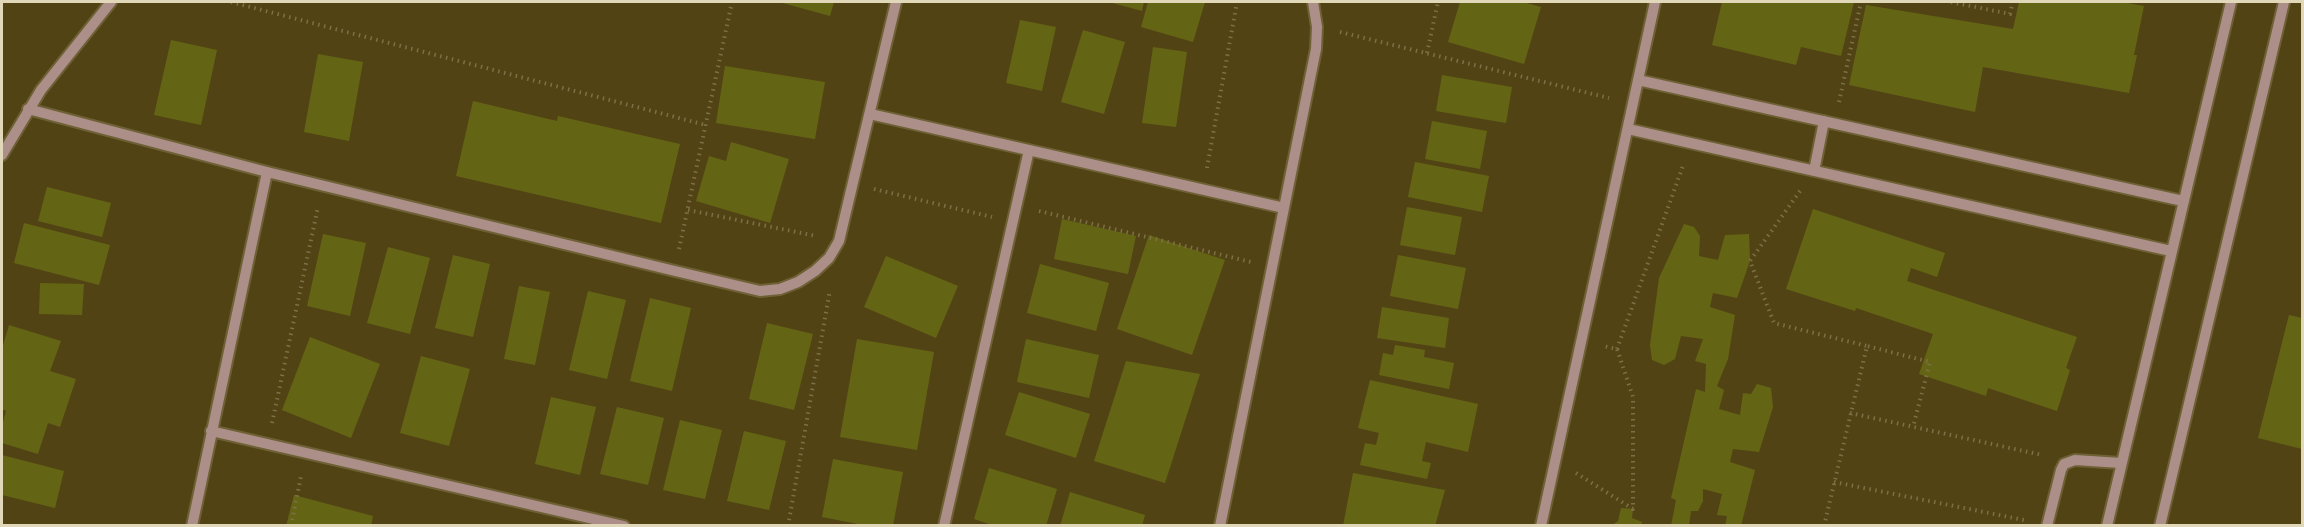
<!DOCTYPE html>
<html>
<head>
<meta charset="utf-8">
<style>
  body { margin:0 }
  #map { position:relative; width:2304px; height:527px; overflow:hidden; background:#524315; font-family:"PT Sans Narrow",sans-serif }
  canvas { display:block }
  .frame { position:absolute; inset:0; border:3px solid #e1d7b9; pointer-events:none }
</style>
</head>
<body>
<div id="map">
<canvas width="2304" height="527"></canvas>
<div class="frame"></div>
</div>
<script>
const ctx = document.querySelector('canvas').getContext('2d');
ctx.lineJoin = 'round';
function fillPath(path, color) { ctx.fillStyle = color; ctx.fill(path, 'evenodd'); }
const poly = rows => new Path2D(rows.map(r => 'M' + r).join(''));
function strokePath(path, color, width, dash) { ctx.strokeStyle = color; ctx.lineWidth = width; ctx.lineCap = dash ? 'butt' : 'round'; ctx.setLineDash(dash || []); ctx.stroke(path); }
const building = poly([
  [779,2,834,2,830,16],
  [1109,2,1144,2,1142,11],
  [1148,2,1205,2,1193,42,1141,27],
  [1460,2,1523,2,1541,7,1524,64,1448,42],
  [1722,2,1854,2,1841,56,1801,47,1796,65,1712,45],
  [2019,2,2122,2,2144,6,2134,55,2137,55,2129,93,1983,67,1975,112,1849,85,1866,5,2013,29],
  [1020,20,1056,27,1042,91,1006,83],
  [1083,30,1125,42,1104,114,1061,102],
  [171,40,217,50,201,125,154,115],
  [1153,47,1187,52,1176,127,1142,123],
  [318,54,363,62,349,141,304,132],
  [725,66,825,82,815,139,716,123],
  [1442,75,1512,87,1506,123,1436,111],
  [473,101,557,121,558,116,680,144,661,223,456,176],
  [1432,121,1487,131,1480,169,1425,159],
  [731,142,789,159,770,223,696,201,709,156,726,161],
  [1415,162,1489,176,1482,212,1408,197],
  [47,187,111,203,102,237,38,221],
  [1407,207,1462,217,1455,255,1400,245],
  [1813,209,1945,253,1937,277,1911,268,1907,281,2077,337,2066,368,2070,370,2057,411,1988,388,1986,396,1919,374,1933,334,1856,308,1855,311,1786,289],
  [1062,219,1136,236,1128,274,1054,259],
  [24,223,110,245,99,285,14,263],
  [1684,224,1694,227,1700,236,1699,256,1718,260,1725,235,1749,234,1750,261,1737,298,1713,293,1710,307,1735,315,1728,359,1717,386,1724,390,1719,409,1740,415,1743,393,1751,394,1757,384,1771,388,1773,407,1759,452,1733,449,1730,462,1755,470,1741,526,1725,526,1727,516,1717,515,1722,494,1703,489,1703,501,1698,511,1691,511,1689,526,1671,526,1676,500,1671,498,1696,389,1705,392,1706,364,1695,361,1703,339,1681,336,1675,359,1664,365,1652,360,1650,345,1659,278],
  [323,234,366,243,350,316,307,306],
  [1149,235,1225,260,1192,355,1117,329],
  [388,247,430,258,410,334,367,323],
  [453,255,490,264,473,337,435,328],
  [1398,255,1466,268,1458,309,1390,296],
  [886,256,958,286,936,338,864,307],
  [1040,264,1109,283,1096,331,1027,313],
  [40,283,84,284,82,315,39,314],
  [519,286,550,292,535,365,504,359],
  [588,291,626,300,607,379,569,370],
  [650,298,691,308,672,391,630,381],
  [1382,307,1449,318,1445,348,1377,338],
  [2289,315,2302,318,2302,449,2258,438],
  [767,323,813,334,794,410,749,399],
  [9,325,61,341,50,371,76,379,60,427,48,423,38,454,2,443,2,426,6,411,2,409,2,349],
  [310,337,380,364,351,438,282,410],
  [857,339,934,352,917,450,840,437],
  [1026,339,1099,355,1089,398,1017,382],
  [1395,345,1425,350,1424,357,1454,363,1449,389,1379,375,1383,353,1393,355],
  [421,356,470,369,449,446,400,433],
  [1126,361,1200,374,1165,483,1094,461],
  [1370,380,1478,404,1468,452,1426,442,1422,461,1431,463,1427,479,1360,465,1365,443,1376,445,1379,433,1358,428],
  [1019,392,1090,414,1076,458,1005,435],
  [551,397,596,407,580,475,535,464],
  [617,407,664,418,648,485,600,474],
  [680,420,722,430,705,499,663,490],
  [744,431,786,441,769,510,727,501],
  [2,455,64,471,55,508,2,495],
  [833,459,903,472,893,526,868,526,822,517],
  [989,468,1057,489,1046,526,995,526,974,519],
  [1353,473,1445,490,1435,526,1343,526],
  [1070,492,1145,515,1142,526,1060,526],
  [294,495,373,516,371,526,286,526],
  [1621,508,1633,509,1632,518,1642,522,1641,526,1611,526,1618,521]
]);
const path = poly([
  [231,2,706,125],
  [1951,2,2010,14,2013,2],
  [1340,32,1609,98],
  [1427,53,1438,2],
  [1839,102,1861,2],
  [1207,168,1237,2],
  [874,189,992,217],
  [1800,191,1750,261,1774,323,1867,346],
  [688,210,816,236],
  [1039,211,1251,262],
  [679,249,732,2],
  [1617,349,1684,163],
  [1850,413,2042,455],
  [272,423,318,207],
  [1576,473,1633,509,1633,397,1617,349,1603,346],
  [1834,482,2024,520],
  [291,526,301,476],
  [788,526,830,290],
  [1824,526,1867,346,1930,362,1913,427]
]);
const minor = poly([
  [1638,80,2183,201],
  [28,109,267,172,675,271,760,291,780,289,798,282,815,271,829,258,839,241,896,2],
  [870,114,1284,208],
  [1628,129,2171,251],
  [2,155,41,90,111,2],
  [1814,171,1824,121],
  [211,431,624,526],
  [192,526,267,172],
  [944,526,1029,150],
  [1220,526,1316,49,1317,27,1313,2],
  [1541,526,1655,2],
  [2047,526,2061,470,2064,464,2075,460,2121,463],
  [2107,526,2231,2],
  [2160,526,2284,2]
]);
fillPath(building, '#646514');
strokePath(minor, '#6f6136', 14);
strokePath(path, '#7d7047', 4, [1.5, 4.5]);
strokePath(minor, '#ad8f89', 10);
</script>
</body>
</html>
